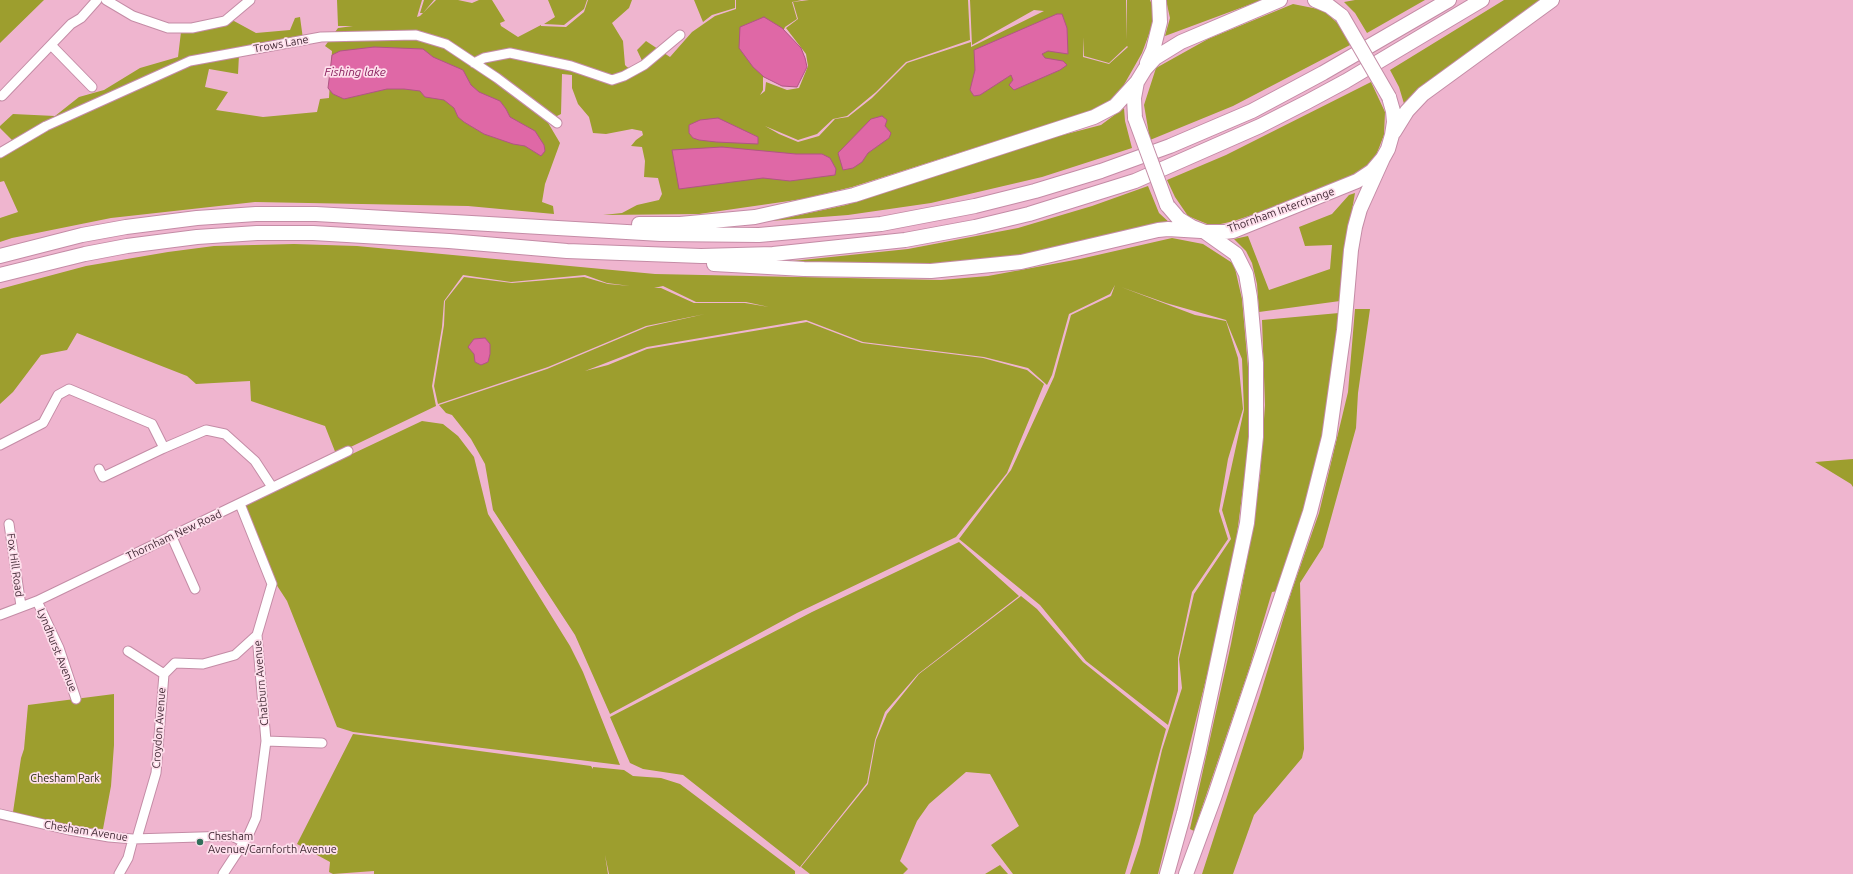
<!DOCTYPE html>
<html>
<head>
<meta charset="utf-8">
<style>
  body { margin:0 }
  canvas { display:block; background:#efb5cf }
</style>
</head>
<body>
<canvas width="1853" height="874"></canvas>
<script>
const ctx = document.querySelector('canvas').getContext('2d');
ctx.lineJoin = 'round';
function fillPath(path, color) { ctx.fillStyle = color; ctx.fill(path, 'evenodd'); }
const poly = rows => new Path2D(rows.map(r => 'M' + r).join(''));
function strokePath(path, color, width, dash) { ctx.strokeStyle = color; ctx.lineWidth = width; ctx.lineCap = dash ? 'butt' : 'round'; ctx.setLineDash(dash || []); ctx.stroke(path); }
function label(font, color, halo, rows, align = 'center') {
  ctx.font = font + ' Ubuntu,sans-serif'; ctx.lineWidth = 3.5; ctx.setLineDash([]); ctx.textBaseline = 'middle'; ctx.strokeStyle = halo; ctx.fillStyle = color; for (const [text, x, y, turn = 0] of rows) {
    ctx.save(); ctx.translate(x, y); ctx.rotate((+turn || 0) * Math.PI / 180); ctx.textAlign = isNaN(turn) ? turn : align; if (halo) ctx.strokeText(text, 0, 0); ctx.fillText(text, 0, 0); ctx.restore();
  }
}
const green = poly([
  [0,0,44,0,0,43],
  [337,0,422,0,417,17,420,16,436,0,458,0,472,3,479,0,492,0,505,21,500,23,501,26,518,37,541,25,541,26,566,27,584,12,588,0,632,0,629,8,612,23,623,41,625,65,627,67,637,72,645,67,637,50,646,41,670,57,692,32,715,16,736,9,736,0,802,0,792,2,797,19,785,27,763,78,763,90,760,95,765,91,766,82,787,90,799,88,808,66,806,54,786,28,798,19,793,2,809,0,968,0,970,40,906,62,876,92,847,116,833,119,817,134,798,140,765,126,779,134,798,142,819,136,835,119,848,117,872,98,907,63,971,42,971,47,1044,11,1034,10,972,45,970,0,1126,0,1127,40,1127,0,1150,0,1152,5,1152,26,1142,53,1121,90,1106,106,852,187,803,199,699,214,603,215,622,213,637,205,659,200,662,194,658,178,644,177,645,161,642,147,631,146,636,140,643,135,642,131,632,129,606,134,593,133,589,117,578,104,572,88,572,75,562,74,561,114,547,121,560,143,545,184,542,202,553,206,554,214,468,206,255,202,111,218,12,238,0,242,0,218,18,212,4,181,0,182,0,155,13,141,0,128,0,126,13,114,55,116,79,97,104,90,140,68,178,57,181,32,234,21,256,33,290,30,295,18,300,17,303,39,239,55,238,74,209,69,205,87,228,92,216,110,263,117,317,112,320,99,329,98,332,51,325,46,338,28,353,26,338,26],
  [1084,37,1084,56,1109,63,1127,46,1128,47,1109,64,1083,57],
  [424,0,434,0,423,13,420,13],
  [548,0,587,0,584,9,564,25,544,24,555,17],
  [694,0,735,0,735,8,712,15,703,22],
  [1166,0,1262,0,1165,36,1170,18],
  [1355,0,1425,0,1367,33,1355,13,1344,2],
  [1504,0,1543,0,1405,107,1399,87,1390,70],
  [1293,4,1323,10,1344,29,1352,44,1233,106,1150,140,1144,105,1156,68,1208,39],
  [1371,82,1385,112,1384,135,1375,158,1361,172,1293,201,1234,221,1212,226,1188,216,1175,197,1167,180,1226,155],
  [1124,108,1125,121,1132,148,1042,177,931,203,848,215,730,224,790,217,846,205,1055,137,1101,125],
  [1148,186,1159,213,1171,224,1031,256,941,265,773,263,908,249,1018,228,1092,206],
  [1355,193,1343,262,1340,301,1259,312,1257,284,1252,263,1246,251,1234,239,1248,236,1269,290,1330,269,1332,245,1305,246,1299,227,1332,214,1349,195],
  [1172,238,1203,244,1234,264,1242,299,1250,390,1248,450,1237,534,1221,618,1158,874,1130,874,1140,844,1162,750,1182,688,1179,659,1194,594,1231,539,1222,510,1244,410,1242,359,1226,320,1166,303,1121,287,1195,315,1226,321,1238,358,1243,409,1228,459,1219,511,1228,539,1192,592,1178,658,1178,691,1168,725,1086,661,1040,605,959,539,1011,470,1054,377,1071,315,1111,296,1115,285,1110,294,1069,314,1052,375,1047,385,1028,368,984,357,863,342,806,320,647,347,585,371,608,365,647,349,807,322,862,343,983,358,1027,370,1044,384,1007,473,956,537,797,613,610,714,575,635,493,510,485,464,471,439,452,415,446,413,439,405,547,369,647,327,705,314,646,326,548,367,438,404,434,386,444,325,445,301,464,277,512,283,584,277,608,284,630,286,607,283,585,275,511,282,463,275,444,301,442,327,432,386,436,406,336,454,325,426,251,401,250,381,196,384,187,376,77,333,67,350,41,355,13,392,0,404,0,289,86,266,168,252,214,246,294,244,357,246,655,274,941,280,988,276,1080,259],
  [663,286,696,302,746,302,769,307,745,303,694,303,661,288,654,288],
  [1355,309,1370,309,1358,393,1356,428,1323,547,1300,583,1304,749,1302,758,1254,815,1233,874,1202,874,1260,695,1292,590,1319,513,1348,392],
  [1339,313,1329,405,1310,490,1278,591,1272,592,1249,669,1194,831,1190,829,1231,644,1251,538,1260,476,1265,405,1262,320],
  [422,421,443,424,458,436,474,457,488,514,570,646,583,672,620,765,353,732,337,727,287,601,276,584,244,505],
  [1853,459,1853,487,1851,484,1815,462],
  [959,542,1019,596,918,674,885,712,875,740,867,783,800,867,683,775,643,769,630,763,610,717,812,612],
  [1021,596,1037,609,1083,662,1166,729,1143,814,1125,874,1013,874,991,845,1019,826,990,774,966,772,929,804,917,821,900,861,908,869,903,874,810,874,801,867,868,784,876,740,887,714,919,674],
  [114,694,114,745,111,786,103,829,72,827,13,812,21,758,24,749,28,705],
  [353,734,591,766,593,769,593,767,624,770,633,776,661,778,680,784,795,871,795,874,609,874,605,855,608,874,374,874,374,871,333,874,329,872,330,862,297,844],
  [1000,865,1008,874,985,874]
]);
const water = poly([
  [1057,14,1062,14,1067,28,1068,54,1048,51,1042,54,1045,58,1063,61,1067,65,1060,70,1014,90,1009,85,1013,80,1011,75,980,95,974,96,970,90,975,70,974,50,1057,14],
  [764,17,782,28,801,48,805,58,807,67,797,87,782,86,764,77,753,67,739,48,740,27,764,17],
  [374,47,423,49,433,57,463,70,471,85,479,92,500,101,506,109,510,117,535,131,544,145,545,151,541,156,525,146,513,144,484,134,464,122,458,117,454,108,444,100,425,97,420,91,404,89,387,89,344,99,333,94,328,88,332,55,340,51,374,47],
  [882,116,887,120,885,126,891,133,889,138,868,153,862,162,853,168,843,170,838,153,871,119,882,116],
  [718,118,758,137,758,144,716,142,699,140,693,138,689,133,689,125,700,120,718,118],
  [722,147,796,154,822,154,830,158,836,169,835,175,790,181,763,178,679,189,672,150,722,147],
  [485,338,490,344,490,354,488,362,481,365,475,362,474,354,468,347,474,339,485,338]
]);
const minor = poly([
  [106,0,133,16,168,28,192,28,225,21,250,0],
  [51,45,92,87],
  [474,63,484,58,510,53,571,66,612,80,624,76,644,65,680,35],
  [2,96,71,24,81,18,97,0],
  [0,153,46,126,190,61,321,37,416,35,446,44,497,78,557,123],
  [0,445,43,423,58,395,69,389,152,424,164,448,206,430,225,434,255,461,272,487],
  [99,469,103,477,164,448],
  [9,524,21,606],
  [171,535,195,589],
  [37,601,59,648,76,699],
  [0,615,37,601,348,451],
  [128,651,164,674],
  [266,741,322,743],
  [0,814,69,830,109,837,133,839,232,836,244,842],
  [137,838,156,773,164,674,175,663,203,664,235,655,257,635],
  [119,874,128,858,133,839],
  [223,874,248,836,256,818,266,741,257,635,272,584,240,504]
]);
const highway = poly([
  [1315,0,1329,6,1342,16],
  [1147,63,1153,50,1160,22,1159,0],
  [1135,118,1134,98,1137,82,1145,69,1155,58,1181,42,1280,0],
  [1394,132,1407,111,1423,94,1552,0],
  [1167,205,1179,219,1192,227,1205,232,1224,232,1233,231,1357,181,1372,171,1383,158,1388,149,1392,135,1394,122,1393,111,1389,97],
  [639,224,680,224,755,217,854,195,1094,117,1115,106,1137,82],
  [0,256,82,235,126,227,197,218,256,214,316,214,661,234,759,235,881,224,975,206,1035,191,1101,171,1170,146,1252,111,1323,73,1449,0],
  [714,264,804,269,931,271,1021,262,1158,230,1168,229,1201,231],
  [0,275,85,254,127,246,197,237,257,233,313,233,449,241,567,251,701,256,773,254,905,240,975,227,1029,214,1135,181,1260,126,1307,102,1346,81,1482,0],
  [1167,874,1184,813,1198,754,1247,523,1256,437,1256,363,1250,297,1246,274,1236,254,1205,232],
  [1186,874,1214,798,1310,512,1329,437,1344,330,1351,250,1355,227,1360,209,1383,158]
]);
const highwayBridge = poly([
  [1342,16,1389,97],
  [1135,118,1167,205]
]);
const markers = [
  [200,842,4,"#306e5a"]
];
const streetNames = [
  ["Trows Lane",281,44,-10],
  ["Thornham Interchange",1281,210,-20],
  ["Thornham New Road",174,535,-25],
  ["Fox Hill Road",15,565,82],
  ["Lyndhurst Avenue",57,650,68],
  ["Chatburn Avenue",261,683,-95],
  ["Croydon Avenue",159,728,-86],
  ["Chesham Avenue",86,831,9]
];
const parkNames = [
  ["Chesham Park",65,778]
];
const poiNames = [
  ["Chesham",208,836],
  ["Avenue/Carnforth Avenue",208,849]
];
const waterNames = [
  ["Fishing lake",355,72]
];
fillPath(green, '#9d9e2e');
fillPath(water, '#df68a6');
strokePath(water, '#b05584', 1);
strokePath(minor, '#c48ca6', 11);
strokePath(highway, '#c48ca6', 16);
strokePath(minor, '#fff', 9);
strokePath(highway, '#fff', 14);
strokePath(highwayBridge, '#c48ca6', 16, []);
strokePath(highwayBridge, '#fff', 14);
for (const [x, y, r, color] of markers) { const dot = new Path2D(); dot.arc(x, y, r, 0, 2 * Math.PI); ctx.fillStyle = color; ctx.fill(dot); strokePath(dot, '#fedfec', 1.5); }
label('11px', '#412a35', '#fedfec', streetNames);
label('11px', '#2e2f17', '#fedfec', parkNames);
label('11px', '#412a35', '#fedfec', poiNames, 'left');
label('italic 12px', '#881e5c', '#fedfec', waterNames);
</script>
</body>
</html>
